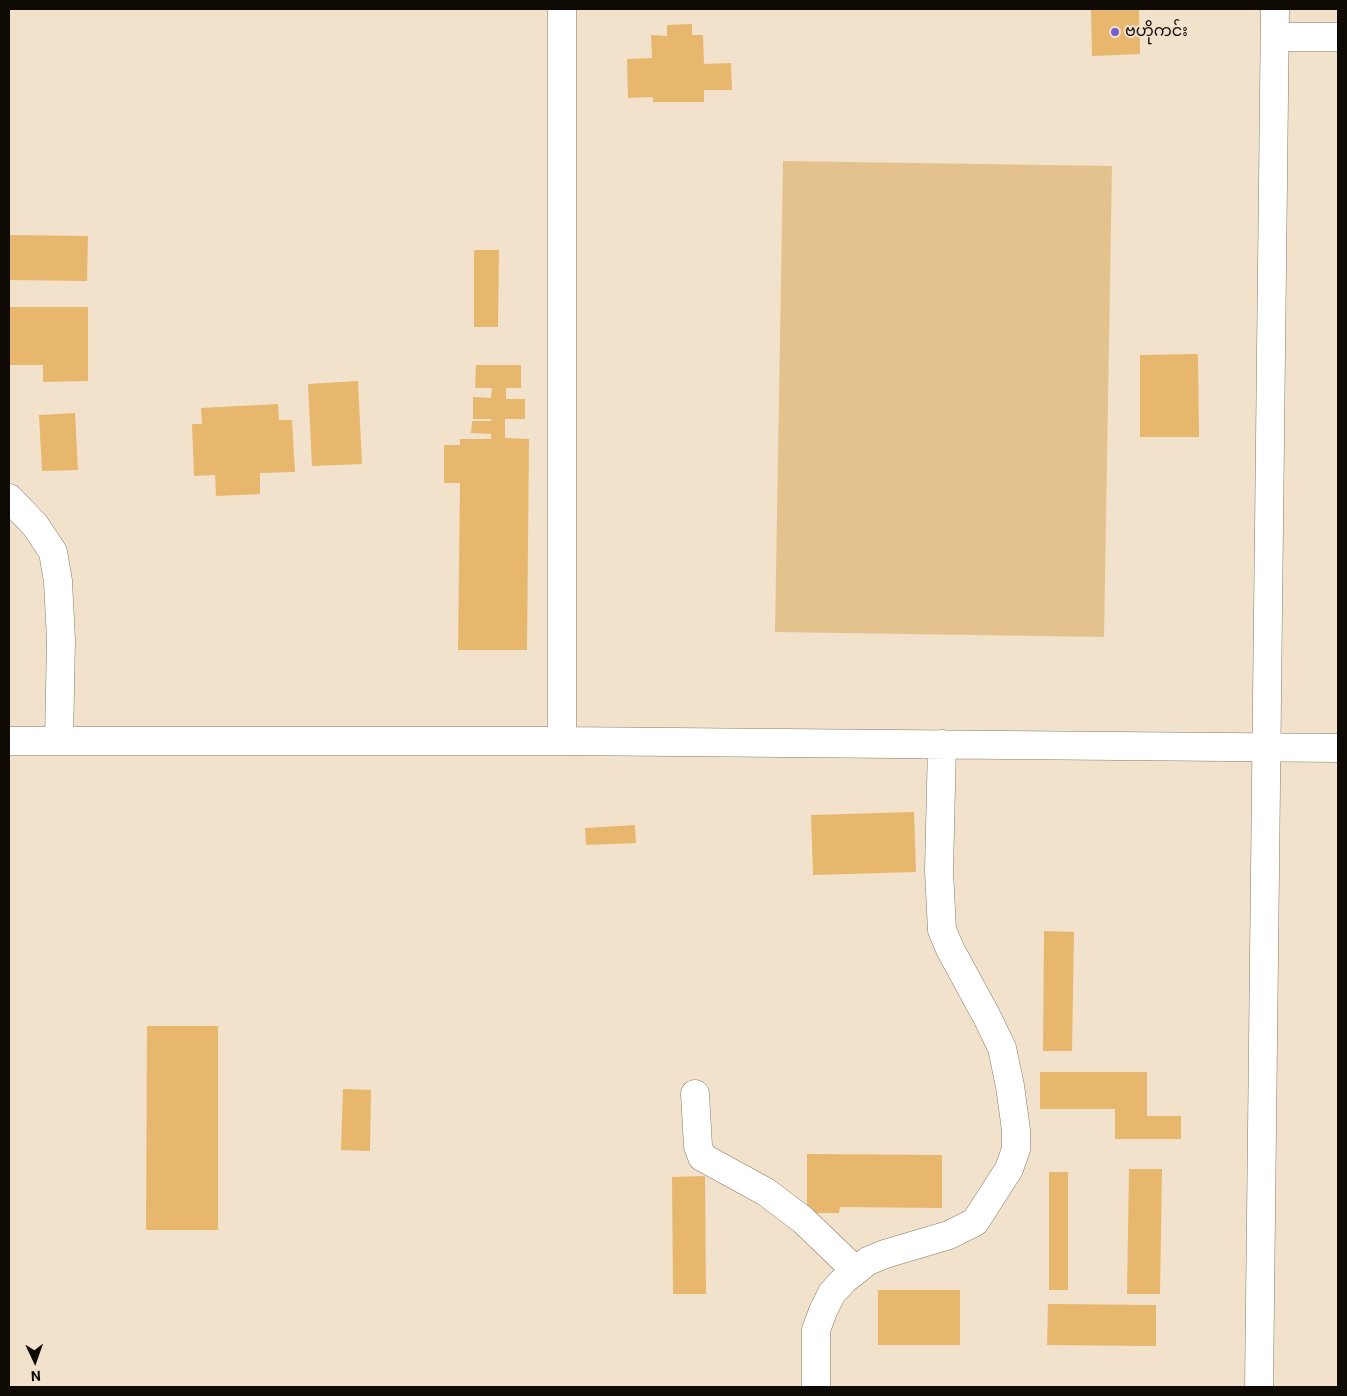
<!DOCTYPE html>
<html>
<head>
<meta charset="utf-8">
<style>
  body { margin:0 }
  #map { position:relative; width:1347px; height:1396px; overflow:hidden; background:#f2e2cc; font-family:Roboto,sans-serif }
  canvas { display:block }
  .frame { position:absolute; inset:0; border:10px solid #0f0b04; pointer-events:none }
  .north { position:absolute; left:10px; top:1336px; width:50px; height:50px; -webkit-text-stroke:4px #f2e2cc; paint-order:stroke; rotate:177deg; font-size:14px; font-weight:700; line-height:20px; text-align:center; color:#0f0b04 }
  .north::after { content:''; display:block; margin:auto; width:18px; height:22px; background:#0f0b04; clip-path:polygon(50% 0,100% 100%,50% 72%,0 100%) }
</style>
</head>
<body>
<div id="map">
<canvas width="1347" height="1396"></canvas>
<div class="frame"></div>
<div class="north">N</div>
</div>
<script>
const ctx = document.querySelector('canvas').getContext('2d');
ctx.lineJoin = 'round';
function fillPath(path, color) { ctx.fillStyle = color; ctx.fill(path, 'evenodd'); }
const poly = rows => new Path2D(rows.map(r => 'M' + r).join(''));
function strokePath(path, color, width, dash) { ctx.strokeStyle = color; ctx.lineWidth = width; ctx.lineCap = dash ? 'butt' : 'round'; ctx.setLineDash(dash || []); ctx.stroke(path); }
function label(font, color, halo, rows, align = 'center') {
  ctx.font = font + ' Roboto,"Noto Sans Myanmar",sans-serif'; ctx.lineWidth = 4; ctx.setLineDash([]); ctx.textBaseline = 'middle'; ctx.strokeStyle = halo; ctx.fillStyle = color; for (const [text, x, y, turn = 0] of rows) {
    ctx.save(); ctx.translate(x, y); ctx.rotate((+turn || 0) * Math.PI / 180); ctx.textAlign = isNaN(turn) ? turn : align; if (halo) ctx.strokeText(text, 0, 0); ctx.fillText(text, 0, 0); ctx.restore();
  }
}
const green = poly([
  [783,161,1112,166,1104,637,775,632]
]);
const building = poly([
  [1091,9,1139,9,1140,54,1092,56],
  [692,24,692,35,703,35,704,64,731,63,732,90,704,90,704,102,653,102,653,97,628,98,627,59,652,58,651,35,667,36,667,25],
  [9,235,88,236,87,281,9,280],
  [474,250,499,250,498,327,474,327],
  [9,307,88,307,88,381,43,382,43,365,9,365],
  [1198,354,1199,437,1140,437,1140,355],
  [476,365,521,365,521,388,506,388,506,399,525,399,525,419,505,419,505,438,529,439,527,650,458,650,460,483,444,483,444,445,460,445,460,439,491,439,491,434,471,433,472,421,491,421,491,419,473,419,473,397,491,398,492,388,475,388],
  [358,381,362,464,312,466,308,384],
  [278,404,279,420,292,420,295,472,260,473,260,494,216,496,215,475,194,476,192,424,202,424,201,408],
  [75,413,78,470,42,471,39,415],
  [914,812,916,872,813,875,811,815],
  [635,825,636,843,586,845,585,828],
  [1044,931,1074,932,1072,1051,1043,1051],
  [147,1026,218,1026,218,1230,146,1230],
  [1040,1072,1147,1072,1147,1116,1181,1116,1181,1139,1115,1139,1115,1109,1040,1109],
  [343,1089,371,1090,370,1151,341,1150],
  [807,1154,942,1155,942,1208,840,1207,839,1213,807,1213],
  [1129,1169,1162,1169,1160,1294,1127,1294],
  [1049,1172,1068,1172,1068,1290,1049,1290],
  [705,1176,706,1294,673,1294,672,1177],
  [878,1290,960,1290,960,1345,878,1345],
  [1048,1304,1156,1305,1156,1346,1047,1345]
]);
const minor = poly([
  [562,9,562,741],
  [1275,37,1338,37],
  [9,498,35,525,53,552,58,581,61,640,59,741],
  [9,741,562,741,1338,748],
  [695,1094,698,1146,702,1157,766,1192,803,1220,855,1270],
  [816,1387,816,1330,823,1311,832,1293,845,1279,868,1261,885,1254,949,1235,975,1222,1009,1169,1016,1149,1016,1130,1010,1086,1002,1048,987,1017,950,949,942,930,939,871,942,744],
  [1259,1387,1275,9]
]);
const markers = [
  [1115,32,5,"#735cd7"]
];
const poiNames = [
  ["ဗဟိုကင်း",1125,32]
];
fillPath(green, '#e4c28e');
fillPath(building, '#e7b76e');
strokePath(minor, '#887a66', 29);
strokePath(minor, '#fff', 28);
for (const [x, y, r, color] of markers) { const dot = new Path2D(); dot.arc(x, y, r, 0, 2 * Math.PI); ctx.fillStyle = color; ctx.fill(dot); strokePath(dot, '#f2e2cc', 2); }
label('16px', '#0f0b04', '#f2e2cc', poiNames, 'left');
</script>
</body>
</html>
